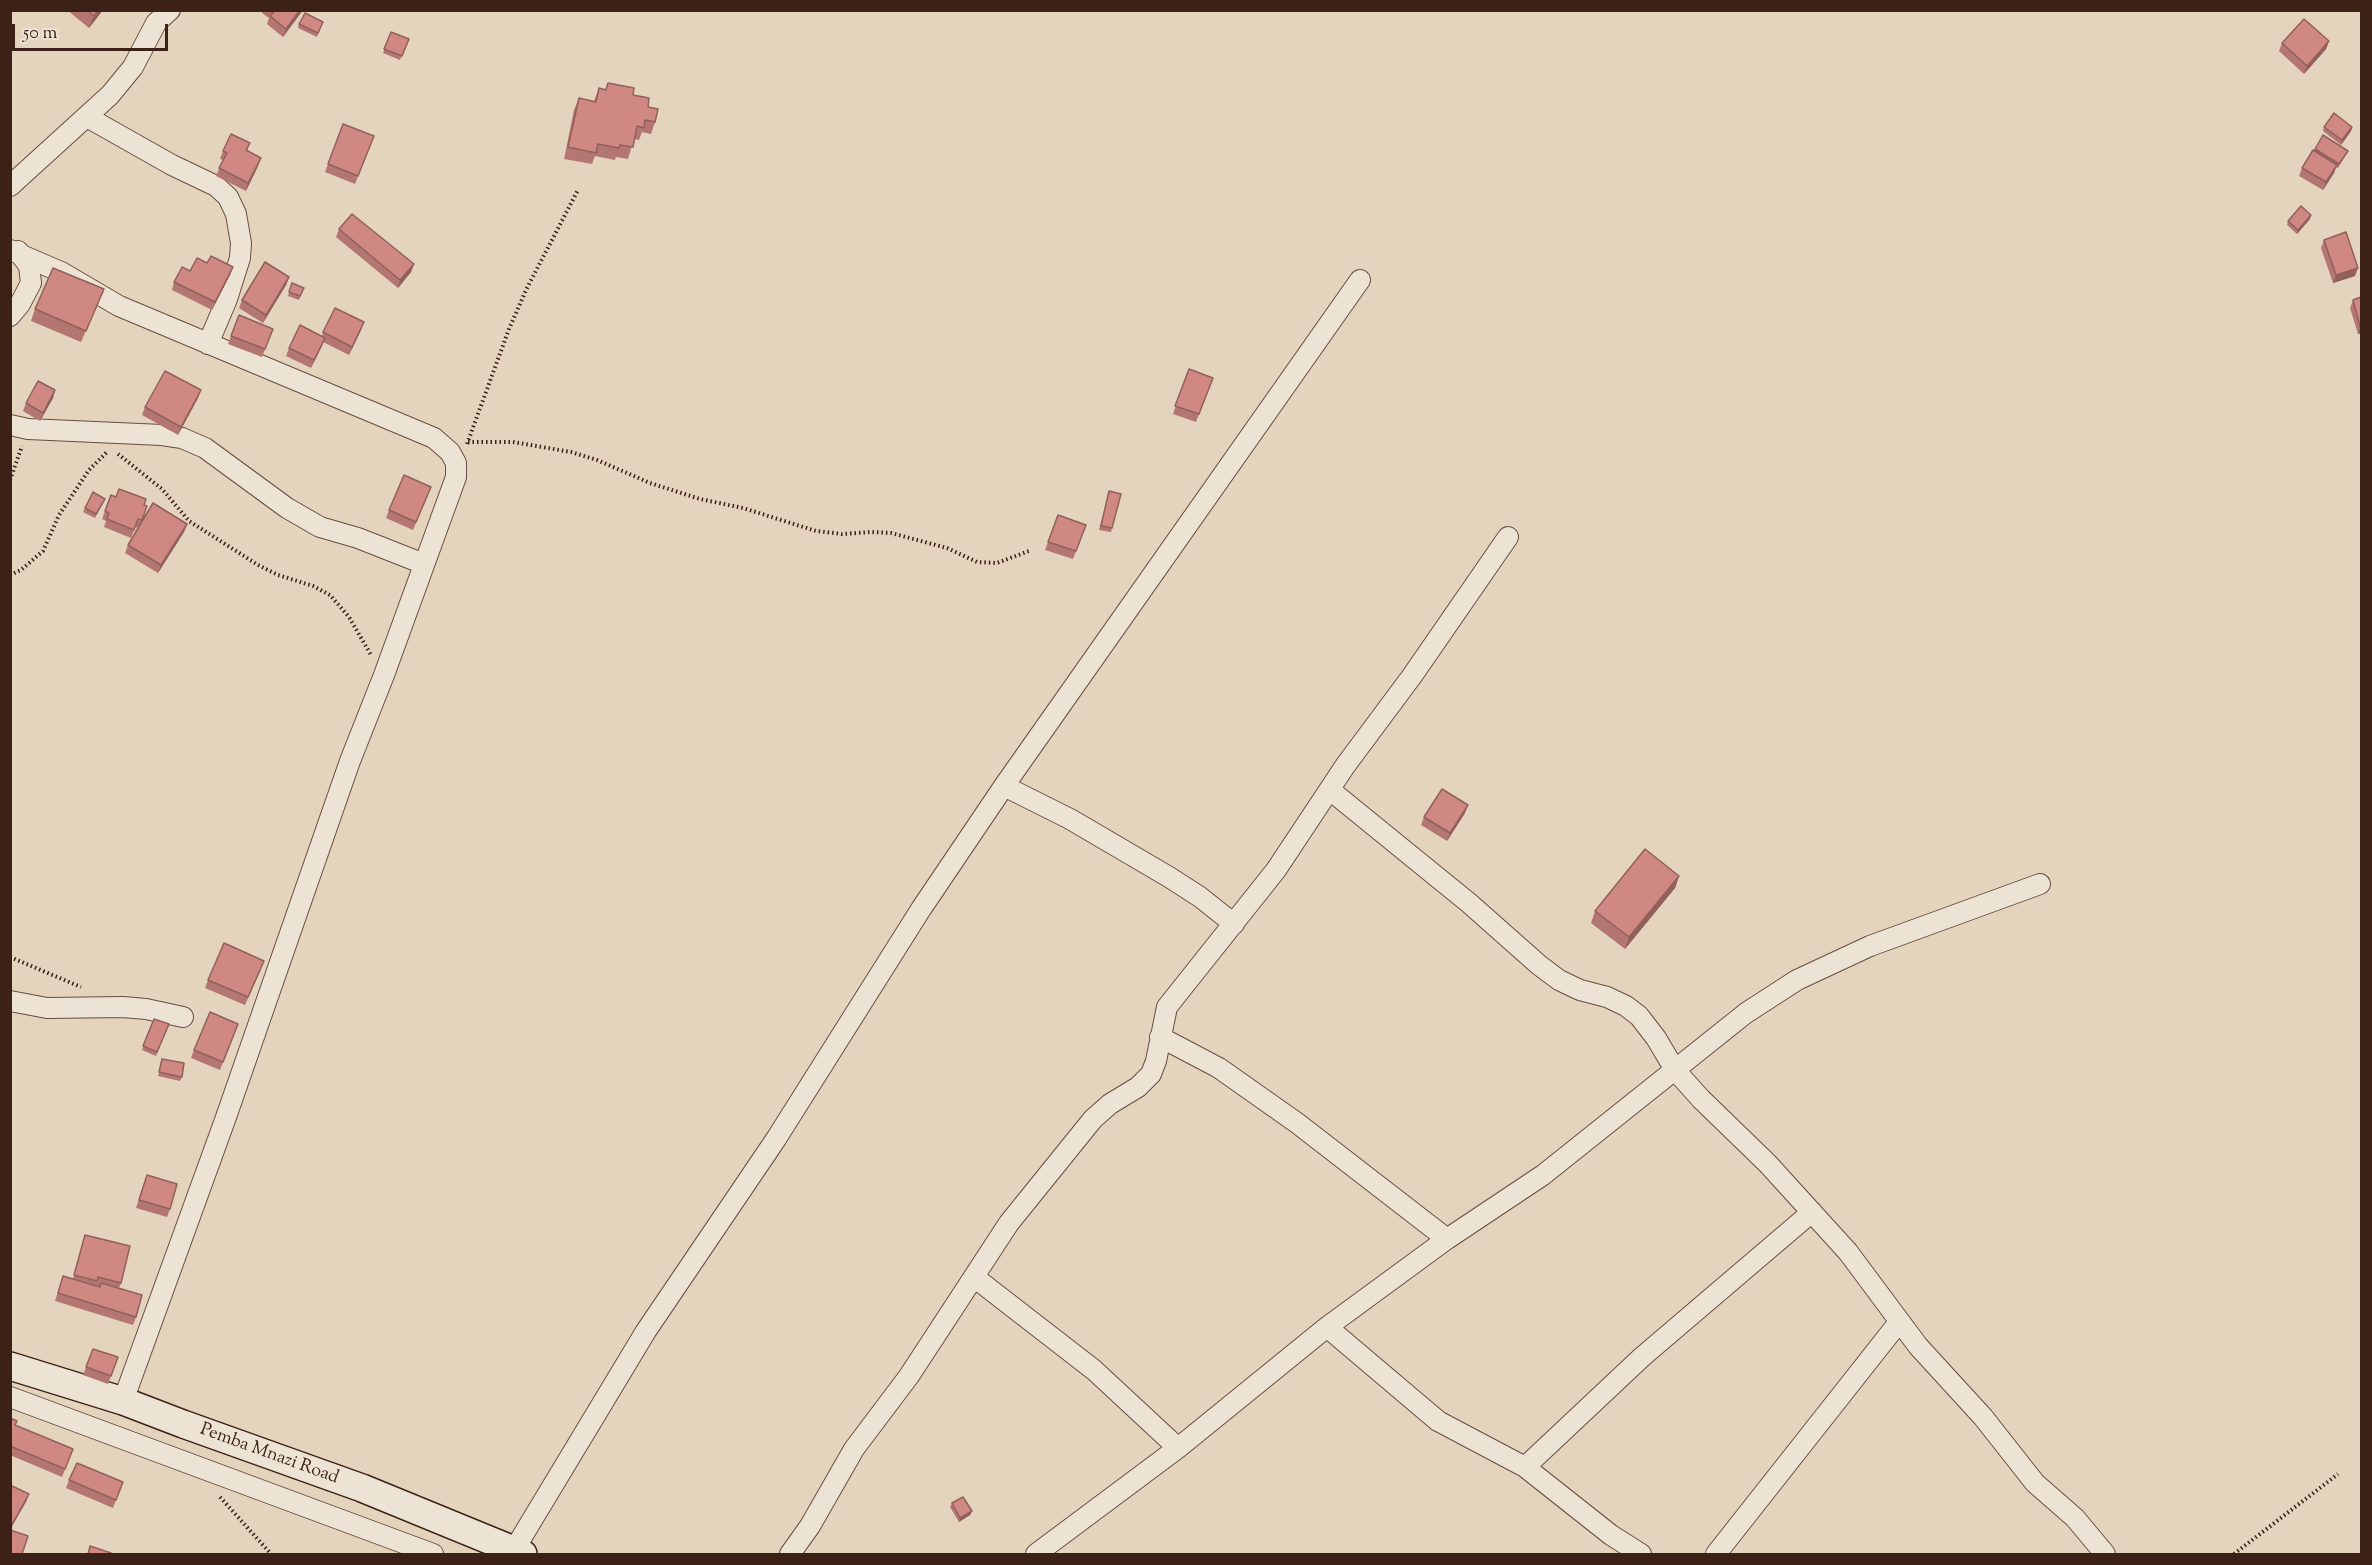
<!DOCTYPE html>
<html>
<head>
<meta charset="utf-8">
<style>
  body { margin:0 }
  #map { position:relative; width:2372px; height:1565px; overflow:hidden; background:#e4d4bd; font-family:"Sorts Mill Goudy",serif }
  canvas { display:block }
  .frame { position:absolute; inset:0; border:12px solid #3c2116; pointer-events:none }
  .scale { position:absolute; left:12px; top:24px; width:156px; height:27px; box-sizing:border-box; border:3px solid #3c2116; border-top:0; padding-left:8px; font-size:18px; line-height:21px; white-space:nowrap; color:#3c2116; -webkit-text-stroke:4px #ede3d4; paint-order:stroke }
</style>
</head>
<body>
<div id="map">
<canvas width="2372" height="1565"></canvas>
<div class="frame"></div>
<div class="scale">50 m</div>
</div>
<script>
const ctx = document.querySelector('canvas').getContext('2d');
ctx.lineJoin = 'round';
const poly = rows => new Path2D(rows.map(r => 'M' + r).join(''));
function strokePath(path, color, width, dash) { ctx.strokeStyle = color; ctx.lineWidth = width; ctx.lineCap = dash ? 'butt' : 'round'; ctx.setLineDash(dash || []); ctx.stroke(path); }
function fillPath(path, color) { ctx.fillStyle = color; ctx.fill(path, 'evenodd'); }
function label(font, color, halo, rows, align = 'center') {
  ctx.font = font + ' "Sorts Mill Goudy",serif'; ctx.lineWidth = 4.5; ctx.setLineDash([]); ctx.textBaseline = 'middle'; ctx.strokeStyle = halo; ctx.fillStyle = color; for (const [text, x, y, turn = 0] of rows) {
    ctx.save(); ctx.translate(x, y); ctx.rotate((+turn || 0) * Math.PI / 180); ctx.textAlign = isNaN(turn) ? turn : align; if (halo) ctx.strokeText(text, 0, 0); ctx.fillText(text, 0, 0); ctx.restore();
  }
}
const path = poly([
  [468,442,513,442,571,452,597,460,650,483,700,499,743,508,816,531,842,534,871,532,891,533,947,548,977,562,997,563,1029,551],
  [467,444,509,329,527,288,578,190],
  [118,454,162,489,189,521,258,565,278,575,313,586,330,595,349,617,371,655],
  [10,480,22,446],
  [10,575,21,570,43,551,59,515,89,470,108,451],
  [10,957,81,987],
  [220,1497,271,1554],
  [2234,1554,2338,1474]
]);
const minor = poly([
  [87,117,172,165,216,186,228,197,236,214,241,243,240,258,227,299,208,344],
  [10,186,110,95,133,67,156,23,170,10],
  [10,250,61,272,119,306,434,438,450,452,456,463,456,477,384,675,350,761,225,1120,123,1401],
  [10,316,20,304,31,283,29,266,18,251],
  [10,425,28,429,162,435,182,438,205,448,287,508,320,527,358,538,424,564],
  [1004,786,1070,819,1169,877,1200,897,1234,924],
  [1330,790,1469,903,1539,965,1559,980,1580,990,1607,997,1626,1006,1639,1016,1656,1038,1675,1070,1701,1099,1768,1164,1848,1252,1918,1346,1983,1417,2035,1483,2075,1518,2105,1554],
  [10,1001,47,1008,123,1007,146,1009,183,1017],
  [1160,1037,1219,1068,1297,1123,1447,1239],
  [974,1277,1094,1370,1178,1448],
  [1327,1327,1438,1421,1525,1467,1611,1535,1641,1554],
  [10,1397,433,1554],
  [1525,1467,1642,1357,1812,1212],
  [514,1550,646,1331,776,1139,921,909,1004,786,1360,280],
  [790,1554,810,1526,854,1449,909,1376,1009,1223,1093,1119,1110,1104,1138,1087,1151,1074,1156,1061,1167,1007,1276,870,1345,766,1412,676,1508,537],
  [1036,1554,1178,1448,1327,1327,1447,1239,1543,1175,1746,1013,1797,980,1870,946,2040,884],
  [1716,1554,1899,1322]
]);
const secondary = poly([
  [10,1366,123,1401,183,1424,362,1488,523,1554]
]);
const wall = poly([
  [67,10,103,10,89,28],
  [263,10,303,10,283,37,267,24,269,18,262,13],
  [323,22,317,37,298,28,299,24],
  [391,32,409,39,400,60,383,53],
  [2329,41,2326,49,2304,74,2279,51,2282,43],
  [608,83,633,95,648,107,655,122,651,134,642,132,639,140,634,139,628,159,616,157,615,160,595,156,592,164,564,159,574,110,579,98,594,101,599,88,605,90],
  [343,124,374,136,355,184,325,172],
  [2324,127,2352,127,2351,131,2341,145,2323,131],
  [250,143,247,151,258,166,246,191,216,176,223,160,220,159,223,151],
  [2315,149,2348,151,2338,168,2336,167,2334,173,2323,190,2299,176,2302,168],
  [2311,215,2310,219,2297,234,2287,225,2288,221],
  [339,229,414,264,411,272,398,288,336,237],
  [2324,240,2355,276,2333,283,2321,248],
  [207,263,233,267,230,275,212,310,172,290,174,282,190,271],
  [289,277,286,285,263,323,239,308,242,300],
  [292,283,304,288,299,300,288,296],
  [104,289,81,342,31,321,35,309],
  [2361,297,2361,333,2358,334,2350,308,2353,300],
  [239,315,273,329,262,357,228,344],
  [361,330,349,355,323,342,311,368,286,356,289,348,322,336,323,332],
  [1189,369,1213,378,1196,422,1173,414],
  [55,390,53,398,40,421,23,411,26,403],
  [198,398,178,435,142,415,145,407],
  [1109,491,1112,528,1111,532,1099,530],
  [111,495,147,506,141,523,187,524,184,532,158,573,125,553,128,545,138,528,135,527,131,538,104,527,106,521,102,519],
  [428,495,413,530,386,518,389,510],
  [103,503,95,518,83,512,85,508],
  [1058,515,1086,525,1073,559,1045,550],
  [1465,813,1447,841,1421,825,1424,817],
  [1679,876,1675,888,1625,949,1591,923,1595,911],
  [261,969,245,1005,205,988,208,980],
  [154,1019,169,1024,156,1056,142,1050],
  [238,1024,220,1070,191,1058,194,1050],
  [162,1059,182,1077,180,1081,158,1076],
  [144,1183,170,1209,167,1217,136,1208],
  [85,1235,121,1283,119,1288,136,1317,133,1325,55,1301,63,1276,73,1279],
  [93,1349,118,1357,108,1384,83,1375],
  [10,1418,15,1425,73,1449,62,1477,10,1455],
  [69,1480,123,1482,113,1508,66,1488],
  [952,1503,972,1511,970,1515,959,1522,950,1507]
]);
const shadedWall = poly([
  [98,10,103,10,89,28,94,16],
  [300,10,303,10,283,37,286,29],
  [2329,41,2326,49,2304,74,2307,66],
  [2352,127,2351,131,2341,145,2342,140],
  [261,158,258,166,246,191,248,183],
  [2337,165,2334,173,2323,190,2326,182],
  [2311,215,2310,219,2297,234,2298,230],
  [414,264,411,272,398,288,400,280],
  [233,267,230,275,212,310,215,302],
  [2358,268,2355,276,2333,283,2336,275],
  [289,277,286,285,263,323,266,315],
  [364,322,361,330,349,355,352,347],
  [2360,326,2361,326,2361,333,2358,334],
  [325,338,322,346,311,368,314,360],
  [55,390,53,398,40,421,43,413],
  [201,390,198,398,178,435,181,427],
  [187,524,184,532,158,573,161,565],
  [1468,805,1465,813,1447,841,1450,833],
  [1679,876,1675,888,1625,949,1629,937],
  [29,1494,26,1502,10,1530,10,1528],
  [972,1511,970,1515,959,1522,960,1518]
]);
const building = poly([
  [87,10,98,10,94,16,87,10],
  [272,10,300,10,286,29,270,16,274,12,272,10],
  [305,13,323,22,318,33,299,24,305,13],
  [2304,19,2329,41,2307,66,2282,43,2304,19],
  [391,32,409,39,402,56,384,49,391,32],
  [608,83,634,88,633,95,649,98,648,107,658,109,655,122,645,120,644,128,637,126,633,147,620,145,619,148,598,144,596,153,568,147,579,98,596,102,599,88,606,90,608,83],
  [2334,113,2352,127,2342,140,2324,127,2334,113],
  [343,124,374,136,358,176,328,164,343,124],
  [231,134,250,143,246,150,261,158,248,183,219,168,227,153,223,151,231,134],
  [2323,135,2348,151,2339,164,2315,149,2323,135],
  [2313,150,2337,165,2326,182,2302,168,2313,150],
  [2301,206,2311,215,2298,230,2288,221,2301,206],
  [352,214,414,264,400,280,339,229,352,214],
  [2346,232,2358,268,2336,275,2324,240,2346,232],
  [211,256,233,267,215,302,174,282,182,267,190,271,197,258,207,263,211,256],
  [265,262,289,277,266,315,242,300,265,262],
  [53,268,104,289,86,331,35,309,53,268],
  [292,283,304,288,300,296,289,292,292,283],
  [2361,297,2361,326,2360,326,2353,300,2361,297],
  [335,308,364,322,352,347,323,332,335,308],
  [239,315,273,329,265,349,231,336,239,315],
  [300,325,325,338,314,360,289,348,300,325],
  [1189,369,1213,378,1199,414,1175,406,1189,369],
  [165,371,201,390,181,427,145,407,165,371],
  [38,381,55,390,43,413,26,403,38,381],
  [404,475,431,487,416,522,389,510,404,475],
  [119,489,146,499,144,505,147,506,142,520,138,519,134,530,107,519,109,513,105,511,111,495,116,497,119,489],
  [1109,491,1121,494,1112,528,1101,526,1109,491],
  [93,492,105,499,96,514,85,508,93,492],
  [153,503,187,524,161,565,128,545,153,503],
  [1058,515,1086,525,1076,551,1048,542,1058,515],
  [1442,789,1468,805,1450,833,1424,817,1442,789],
  [1645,849,1679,876,1629,937,1595,911,1645,849],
  [224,943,264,961,248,997,208,980,224,943],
  [210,1012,238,1024,223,1062,194,1050,210,1012],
  [154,1019,169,1024,157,1052,143,1046,154,1019],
  [162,1059,184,1063,182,1077,159,1072,162,1059],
  [147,1175,177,1184,170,1209,139,1200,147,1175],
  [85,1235,130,1246,121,1283,98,1277,97,1281,74,1275,85,1235],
  [63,1276,100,1287,101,1283,142,1295,136,1317,58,1293,63,1276],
  [93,1349,118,1357,111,1376,86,1367,93,1349],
  [10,1418,17,1421,15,1425,73,1449,65,1469,10,1446,10,1418],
  [77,1463,123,1482,116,1500,69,1480,77,1463],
  [10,1485,29,1494,10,1528,10,1485],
  [963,1497,972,1511,960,1518,952,1503,963,1497],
  [10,1530,28,1536,22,1554,10,1554,10,1530],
  [90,1546,111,1553,111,1554,88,1554,90,1546]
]);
const streetNames = [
  ["Pemba Mnazi Road",269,1455,20]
];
strokePath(minor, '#664e40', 22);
strokePath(secondary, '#3c2116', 30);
strokePath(path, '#3c2116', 4, [1.5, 3]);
strokePath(minor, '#ede3d4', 20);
strokePath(secondary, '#ede3d4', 27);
fillPath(wall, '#b37670');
fillPath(shadedWall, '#92605b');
fillPath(building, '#d08982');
strokePath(building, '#92605b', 1.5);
label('18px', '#3c2116', '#ede3d4', streetNames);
</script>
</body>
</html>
